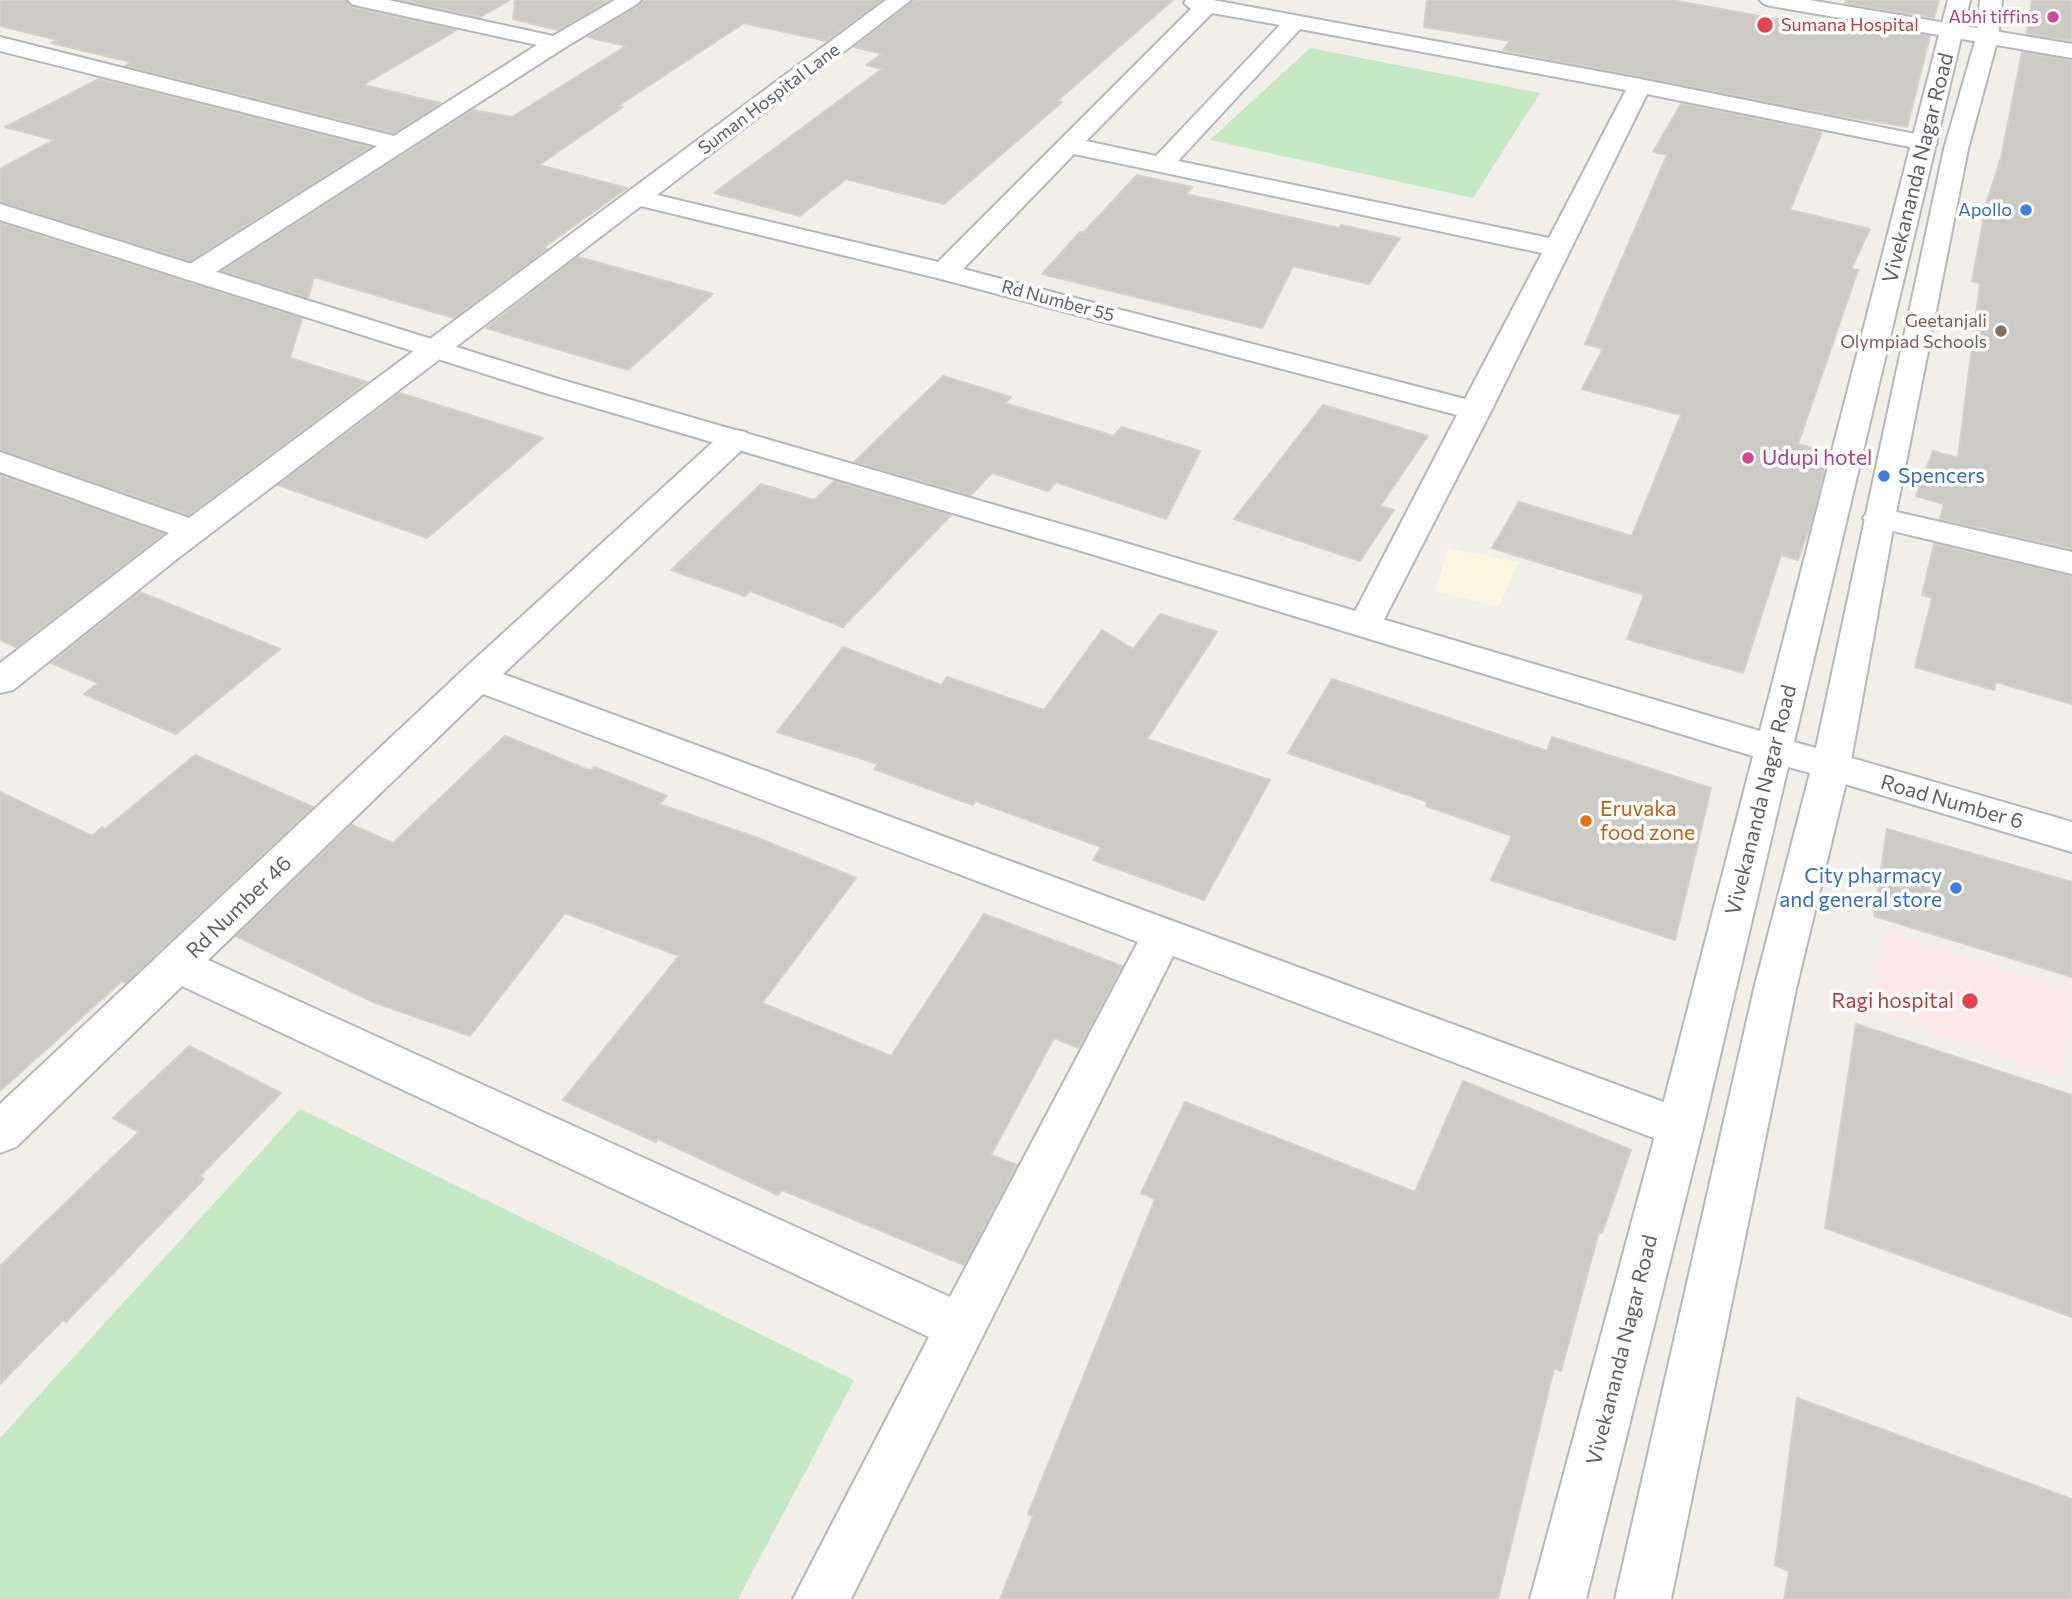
<!DOCTYPE html>
<html>
<head>
<meta charset="utf-8">
<style>
  body { margin:0 }
  canvas { display:block; background:#f1efe8 }
</style>
</head>
<body>
<canvas width="2072" height="1599"></canvas>
<script>
const ctx = document.querySelector('canvas').getContext('2d');
ctx.lineJoin = 'round';
function fillPath(path, color) { ctx.fillStyle = color; ctx.fill(path, 'evenodd'); }
const poly = rows => new Path2D(rows.map(r => 'M' + r).join(''));
function strokePath(path, color, width, dash) { ctx.strokeStyle = color; ctx.lineWidth = width; ctx.lineCap = dash ? 'butt' : 'round'; ctx.setLineDash(dash || []); ctx.stroke(path); }
function label(font, color, halo, rows, align = 'center') {
  ctx.font = font + ' Commissioner,sans-serif'; ctx.lineWidth = 7; ctx.setLineDash([]); ctx.textBaseline = 'middle'; ctx.strokeStyle = halo; ctx.fillStyle = color; for (const [text, x, y, turn = 0] of rows) {
    ctx.save(); ctx.translate(x, y); ctx.rotate((+turn || 0) * Math.PI / 180); ctx.textAlign = isNaN(turn) ? turn : align; if (halo) ctx.strokeText(text, 0, 0); ctx.fillText(text, 0, 0); ctx.restore();
  }
}
const commercial = poly([
  [1448,548,1518,562,1499,607,1435,591]
]);
const medical = poly([
  [1886,932,2070,991,2063,1078,1869,1010]
]);
const green = poly([
  [1310,48,1540,93,1473,198,1210,140],
  [300,1109,854,1380,738,1599,0,1599,0,1438]
]);
const building = poly([
  [0,0,345,0,350,6,358,9,457,30,363,85,441,103,394,133,125,66,131,62,51,43,58,40,0,26,0,0],
  [400,0,510,0,480,17,400,0],
  [515,0,610,0,558,30,513,19,515,0],
  [644,0,882,0,826,41,744,23,618,106,623,107,539,165,627,188,543,248,547,249,454,318,314,277,308,298,222,271,473,110,512,117,626,46,588,37,638,6,644,0],
  [914,0,1173,0,1057,101,1062,102,944,204,846,179,800,216,714,193,882,69,866,65,882,54,854,47,914,0],
  [1427,0,1671,0,1832,29,1839,28,1841,21,1930,36,1907,127,1830,114,1503,50,1510,41,1424,27,1427,0],
  [1846,0,1939,0,1934,18,1845,3,1846,0],
  [2032,0,2072,0,2072,41,2026,34,2032,0],
  [2022,52,2072,60,2072,549,1940,519,1944,504,1916,496,1933,451,1958,458,1980,283,1972,281,1987,201,2001,158,2022,52],
  [99,79,370,147,190,261,0,202,0,169,54,140,5,127,99,79],
  [1681,104,1822,132,1790,210,1870,229,1851,269,1858,270,1798,444,1829,452,1812,520,1798,560,1781,555,1743,673,1627,639,1644,595,1492,548,1519,502,1632,536,1681,415,1582,389,1603,349,1585,344,1667,155,1653,152,1681,104],
  [1137,175,1192,187,1186,194,1339,228,1341,225,1400,238,1369,284,1293,266,1262,328,1042,274,1080,232,1084,232,1137,175],
  [0,223,302,318,290,358,367,382,189,515,0,450,0,223],
  [578,257,713,294,628,370,486,328,578,257],
  [943,376,1011,397,1005,403,1114,436,1122,427,1200,451,1166,519,1056,482,1048,491,992,473,971,495,854,462,943,376],
  [400,393,543,438,427,538,278,485,400,393],
  [1323,405,1428,436,1380,506,1394,510,1360,561,1234,519,1323,405],
  [0,475,164,534,16,647,0,640,0,475],
  [834,481,951,515,843,627,750,591,745,596,671,570,761,484,814,500,834,481],
  [1934,544,2072,576,2072,704,1996,682,1994,690,1915,667,1932,598,1922,595,1934,544],
  [140,592,280,649,176,734,84,694,98,683,51,663,140,592],
  [1160,614,1217,632,1147,739,1270,780,1204,900,1093,860,1101,847,976,801,973,805,874,769,878,764,777,732,843,647,941,685,947,677,1044,710,1102,630,1133,649,1160,614],
  [1332,679,1547,751,1552,737,1711,788,1675,940,1491,880,1512,836,1426,806,1428,802,1288,753,1332,679],
  [505,736,591,771,594,767,667,796,659,804,758,838,856,878,762,1003,891,1056,984,914,1122,966,1079,1048,1054,1038,991,1155,1017,1165,964,1265,782,1190,778,1195,658,1139,656,1142,563,1100,679,956,565,913,470,1036,373,1002,236,936,352,825,393,843,505,736],
  [195,755,313,807,126,983,122,981,0,1091,0,792,92,836,102,827,105,829,195,755],
  [1887,829,2072,882,2072,977,1874,916,1887,829],
  [1856,1024,2072,1095,2072,1317,1825,1228,1856,1024],
  [189,1046,281,1093,200,1176,204,1179,66,1322,63,1320,0,1384,0,1266,139,1132,113,1118,189,1046],
  [1463,1081,1631,1150,1602,1233,1599,1232,1561,1371,1554,1368,1498,1599,1000,1599,1033,1516,1028,1514,1155,1199,1141,1193,1185,1102,1415,1192,1463,1081],
  [1797,1398,2072,1499,2072,1599,1784,1599,1789,1571,1775,1565,1797,1398]
]);
const minor = poly([
  [348,0,388,0,553,36,615,0,641,0,637,4,564,48,205,279,195,281,185,279,181,273,185,267,377,146,0,51,0,37,394,136,537,45,359,6,352,4,348,0],
  [886,0,911,0,657,195,938,262,1191,9,1184,3,1186,0,1213,0,1640,79,1925,136,1934,138,1937,143,1934,148,1925,150,1647,94,1491,411,1377,633,1365,636,1353,633,1348,625,1457,415,937,278,641,206,177,559,13,690,0,693,0,663,169,533,0,472,0,452,189,518,886,0],
  [1212,13,1280,25,1156,156,1086,141,1212,13],
  [1300,29,1626,90,1549,238,1178,161,1300,29],
  [1074,154,1161,172,1542,253,1465,399,963,269,1074,154],
  [1760,0,1809,0,2072,44,2072,58,1771,6,1764,4,1760,0],
  [735,430,746,432,750,439,746,446,503,674,1696,1114,1703,1128,1696,1142,1680,1148,1173,956,851,1599,793,1599,929,1337,182,986,16,1147,0,1153,0,1104,464,669,724,432,735,430],
  [483,694,1138,942,950,1297,208,960,483,694],
  [1879,508,2072,552,2072,574,1868,525,1863,518,1868,511,1879,508],
  [1831,752,2072,822,2072,852,1818,776,1812,766,1818,756,1831,752]
]);
const tertiary = poly([
  [1948,0,1970,0,1794,742,1816,748,1944,149,1976,38,1980,0,2002,0,1998,38,1968,149,1895,518,1850,766,1796,989,1671,1599,1615,1599,1754,989,1810,773,1788,767,1703,1128,1586,1599,1530,1599,1657,1128,1753,756,1078,550,542,392,0,220,0,204,562,380,1102,536,1760,731,1948,0]
]);
const markers = [
  [2053,17,7,"#d1479c"],
  [1765,25,9,"#e0444e"],
  [2026,210,7,"#3f7fe0"],
  [2001,331,7,"#8d6e63"],
  [1748,458,7,"#d1479c"],
  [1884,476,7,"#3f7fe0"],
  [1586,821,7,"#e8710a"],
  [1956,888,7,"#3f7fe0"],
  [1970,1001,9,"#e0444e"]
];
const farHotelnames = [
  ["Abhi tiffins",2039,17]
];
const farHealthnames = [
  ["Sumana Hospital",1781,25]
];
const farStreetnames = [
  ["Suman Hospital Lane",769,99,-37],
  ["Rd Number 55",1058,301,15]
];
const farShopnames = [
  ["Apollo",2012,210]
];
const farEducationnames = [
  ["Geetanjali",1987,321],
  ["Olympiad Schools",1987,342]
];
const streetNames = [
  ["Vivekananda Nagar Road",1918,168,-76],
  ["Vivekananda Nagar Road",1761,800,-76],
  ["Road Number 6",1952,802,16],
  ["Rd Number 46",239,907,-44],
  ["Vivekananda Nagar Road",1622,1350,-76]
];
const hotelNames = [
  ["Udupi hotel",1762,458]
];
const shopNames = [
  ["Spencers",1898,476],
  ["City pharmacy",1942,876,"right"],
  ["and general store",1942,900,"right"]
];
const foodNames = [
  ["Eruvaka",1600,809],
  ["food zone",1600,833]
];
const healthNames = [
  ["Ragi hospital",1954,1001]
];
fillPath(commercial, '#fef7e0');
fillPath(medical, '#fce8e6');
fillPath(green, '#c5e8c5');
fillPath(building, '#cccac5');
strokePath(building, '#d6d1c6', 2);
strokePath(minor, '#b5b8bc', 4);
strokePath(tertiary, '#b5b8bc', 4);
fillPath(minor, '#fff');
fillPath(tertiary, '#fff');
for (const [x, y, r, color] of markers) { const dot = new Path2D(); dot.arc(x, y, r, 0, 2 * Math.PI); ctx.fillStyle = color; ctx.fill(dot); strokePath(dot, '#fff', 2.5); }
label('18px', '#b23c85', '#fff', farHotelnames, 'right');
label('18px', '#be3a42', '#fff', farHealthnames, 'left');
label('18px', '#5f6368', '#fff', farStreetnames);
label('18px', '#366cbe', '#fff', farShopnames, 'right');
label('18px', '#785e54', '#fff', farEducationnames, 'right');
label('21px', '#5f6368', '#fff', streetNames);
label('21px', '#b23c85', '#fff', hotelNames, 'left');
label('21px', '#366cbe', '#fff', shopNames, 'left');
label('21px', '#c56008', '#fff', foodNames, 'left');
label('21px', '#be3a42', '#fff', healthNames, 'right');
</script>
</body>
</html>
